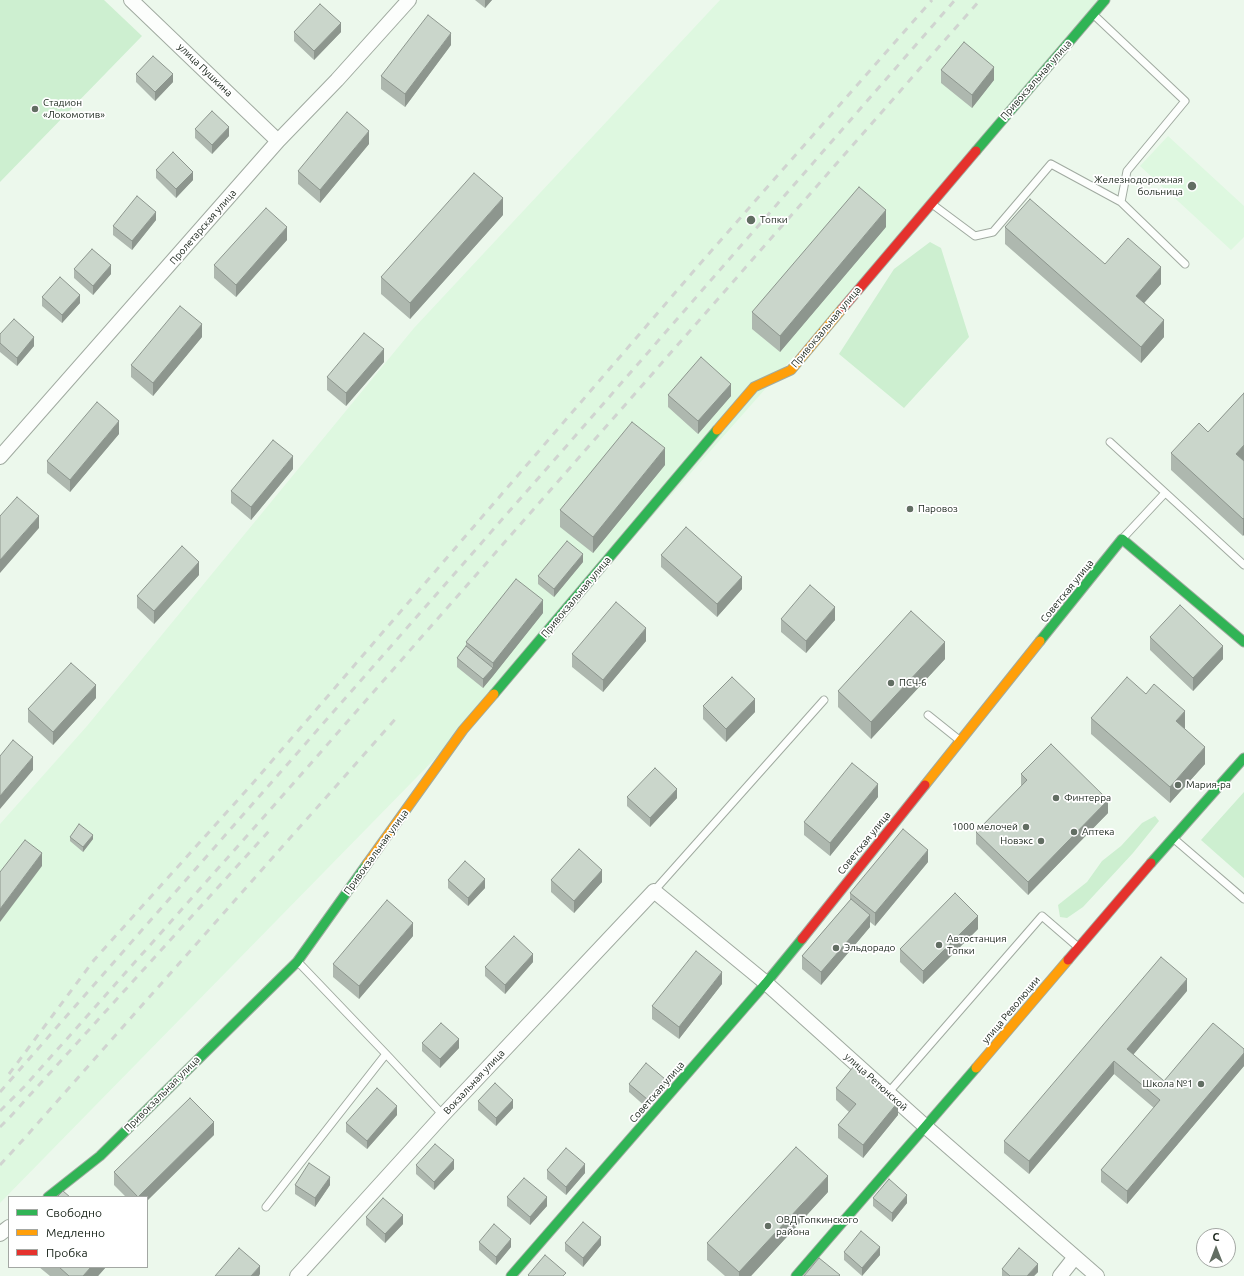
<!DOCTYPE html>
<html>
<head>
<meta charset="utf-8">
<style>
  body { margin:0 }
  #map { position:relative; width:1244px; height:1276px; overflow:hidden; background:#ecf8ec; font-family:Ubuntu,sans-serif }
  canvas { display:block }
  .legend { position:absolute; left:8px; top:1196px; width:140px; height:72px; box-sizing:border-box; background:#fff; border:1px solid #a3a7a3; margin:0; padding:5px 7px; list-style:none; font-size:12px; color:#182319 }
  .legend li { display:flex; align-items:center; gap:8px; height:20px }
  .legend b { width:20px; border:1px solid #a3a7a3 }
  .north { position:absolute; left:1196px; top:1228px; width:40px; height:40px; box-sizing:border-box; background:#fff; border:1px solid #a3a7a3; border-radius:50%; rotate:0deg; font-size:11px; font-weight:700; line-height:16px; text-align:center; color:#182319 }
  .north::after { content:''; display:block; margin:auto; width:14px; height:18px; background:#626e63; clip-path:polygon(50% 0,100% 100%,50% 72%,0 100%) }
</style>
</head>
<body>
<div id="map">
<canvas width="1244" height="1276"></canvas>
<ul class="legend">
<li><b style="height:5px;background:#30b455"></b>Свободно</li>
<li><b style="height:5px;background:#ff9f0a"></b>Медленно</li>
<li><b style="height:5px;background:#e5322d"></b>Пробка</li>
</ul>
<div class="north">С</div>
</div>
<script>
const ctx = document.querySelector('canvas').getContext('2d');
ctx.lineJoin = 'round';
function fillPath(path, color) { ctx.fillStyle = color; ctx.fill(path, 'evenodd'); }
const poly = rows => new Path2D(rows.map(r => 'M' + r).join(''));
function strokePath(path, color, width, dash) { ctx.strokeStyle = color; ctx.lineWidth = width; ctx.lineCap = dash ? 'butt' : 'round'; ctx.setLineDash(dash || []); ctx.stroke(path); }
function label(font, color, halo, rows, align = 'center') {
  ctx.font = font + ' Ubuntu,sans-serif'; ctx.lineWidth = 3.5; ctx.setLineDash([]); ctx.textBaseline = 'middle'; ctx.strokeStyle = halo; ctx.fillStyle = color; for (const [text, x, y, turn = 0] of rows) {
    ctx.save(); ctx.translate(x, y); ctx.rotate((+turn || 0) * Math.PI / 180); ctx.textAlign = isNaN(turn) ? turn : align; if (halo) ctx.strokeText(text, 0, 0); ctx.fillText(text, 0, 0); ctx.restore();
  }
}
const built = poly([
  [720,0,1110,0,463,730,0,1203,0,824,87,726,414,328],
  [1168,136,1244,206,1244,237,1231,250,1140,166]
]);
const green = poly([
  [0,0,104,0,142,36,0,182],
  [930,242,941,248,969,337,904,408,839,354,894,269],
  [1244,792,1244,878,1201,840],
  [1155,816,1159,821,1133,853,1083,907,1067,918,1060,917,1058,905,1087,882,1102,861,1121,846,1142,823]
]);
const lane = poly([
  [1094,15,1185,101,1127,171,1121,202,1185,264],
  [932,204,975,236,993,232,1051,164,1121,202],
  [1110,442,1244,565],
  [1123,538,1165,493],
  [928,715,958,739],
  [1173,838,1244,899],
  [654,891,824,700],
  [386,1054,443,1115],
  [888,1093,1042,916,1078,947],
  [266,1207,386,1054,299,963]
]);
const street = poly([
  [131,0,278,141],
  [0,457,278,141,337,80,409,0],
  [0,1234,9,1227],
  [297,1276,443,1115,654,891,766,983,926,1127,1097,1276],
  [1060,1276,1075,1257]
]);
const fast = poly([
  [976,151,1105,0],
  [1040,641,1122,539,1244,642],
  [494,694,717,430],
  [1151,863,1244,758],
  [48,1197,100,1156,297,962,367,864],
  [511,1276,766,983,802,939],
  [796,1276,976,1068]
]);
const slow = poly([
  [717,430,754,387,791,370,842,309],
  [925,785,1040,641],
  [367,864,463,730,494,694],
  [976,1068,1068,960]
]);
const jam = poly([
  [842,309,976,151],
  [802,939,925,785],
  [1068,960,1151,863]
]);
const rail = poly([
  [9,1074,94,960,253,783,705,258,932,0],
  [0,1092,570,442,955,0],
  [0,1111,25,1086,277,802,980,0],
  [0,1127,10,1117,269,831],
  [0,1165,22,1141,398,716]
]);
const wall = poly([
  [475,0,492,0,485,8],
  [294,32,341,32,314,60,294,41],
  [451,45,405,107,381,89,381,76],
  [941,70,994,80,972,108,941,83],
  [136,74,173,82,155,101,136,82],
  [195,129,229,136,212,154,195,138],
  [369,144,320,203,298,184,298,171],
  [156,170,193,180,176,198,156,178],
  [503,215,410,319,381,294,381,277],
  [156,220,132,250,113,235,113,226],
  [886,227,780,352,752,329,752,312],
  [1005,227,1105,264,1161,284,1144,303,1164,337,1141,363,1005,244],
  [287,240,236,297,214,278,214,265],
  [74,269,111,274,93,295,74,278],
  [42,297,80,303,62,323,42,306],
  [0,334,34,346,17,366,0,352],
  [202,337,153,396,131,377,131,365],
  [384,362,346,406,327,390,327,377],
  [1244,393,1243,536,1171,470,1171,453,1208,432],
  [668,395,731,396,698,434,668,407],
  [119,434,70,492,47,473,47,461],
  [665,465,593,553,560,527,560,510],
  [293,469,251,520,231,503,231,491],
  [661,555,742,589,717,617,661,567],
  [583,562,554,597,538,584,538,576],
  [199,575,154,624,137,608,137,596],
  [543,613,483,688,457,667,457,658,466,646,466,642],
  [781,619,835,620,806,653,781,632],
  [1150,637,1223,659,1193,691,1150,650],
  [646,641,603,692,572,667,572,654],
  [945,659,871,739,838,707,838,691],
  [96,698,53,745,28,722,28,709],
  [703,706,755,712,726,742,703,719],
  [1091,718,1185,728,1185,729,1205,764,1170,803,1091,734],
  [1021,774,1108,813,1028,895,976,844,976,832,1021,786],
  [627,797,677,798,650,827,627,806],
  [878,797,830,856,804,835,804,822],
  [70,837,93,839,83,852,70,841],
  [928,862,875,926,870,922,870,927,821,985,802,969,802,956,850,900,850,893],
  [448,880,485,888,468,906,448,888],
  [551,880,602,882,574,913,551,892],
  [978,929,923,984,900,962,900,949],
  [413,936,359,999,333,977,333,964],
  [533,962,505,994,485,976,485,967],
  [722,984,679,1039,652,1019,652,1006],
  [1187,991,1133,1055,1164,1081,1244,1049,1244,1066,1127,1204,1101,1182,1101,1170,1154,1108,1114,1074,1029,1174,1004,1153,1004,1141],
  [422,1043,459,1048,440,1068,422,1051],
  [629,1084,665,1087,647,1108,629,1092],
  [836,1088,898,1115,863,1158,838,1138,838,1125,849,1112,836,1100],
  [478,1101,513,1108,496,1126,478,1110],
  [397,1115,367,1149,346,1132,346,1123],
  [214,1135,147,1197,126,1197,114,1185,114,1172],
  [416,1165,454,1169,434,1190,416,1174],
  [547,1170,585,1173,566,1195,547,1179],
  [295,1185,330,1185,315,1207,295,1194],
  [828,1192,751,1276,725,1276,707,1260,707,1243],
  [507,1197,547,1206,530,1225,507,1206],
  [873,1198,907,1203,892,1222,873,1206],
  [366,1217,403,1224,385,1243,366,1225],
  [479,1242,511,1247,496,1265,479,1250],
  [565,1243,601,1245,583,1267,565,1251],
  [844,1252,880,1255,862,1276,844,1260],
  [39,1267,106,1267,98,1276,50,1276],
  [1002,1269,1038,1272,1034,1276,1002,1276]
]);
const shadedWall = poly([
  [485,0,492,0,485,8],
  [341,23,341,32,314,60,314,51],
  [451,33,451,45,405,107,405,94],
  [994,67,994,80,972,108,972,95],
  [173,74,173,82,155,101,155,92],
  [229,127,229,136,212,154,212,145],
  [369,131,369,144,320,203,320,190],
  [193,172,193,180,176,198,176,189],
  [503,198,503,215,410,319,410,303],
  [886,210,886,227,780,352,780,336],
  [156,212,156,220,132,250,132,241],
  [287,227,287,240,236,297,236,285],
  [111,265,111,274,93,295,93,286],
  [1161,267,1161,284,1136,312,1136,296],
  [80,295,80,303,62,323,62,315],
  [1164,320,1164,337,1141,363,1141,347],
  [202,324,202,337,153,396,153,383],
  [34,337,34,346,17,366,17,358],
  [384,349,384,362,346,406,346,393],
  [731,384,731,396,698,434,698,421],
  [119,421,119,434,70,492,70,480],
  [1244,445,1244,462,1236,454],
  [665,448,665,465,593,553,593,537],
  [293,456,293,469,251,520,251,507],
  [39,516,39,528,0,573,0,560],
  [1244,518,1244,535,1243,536,1243,519],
  [583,554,583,562,554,597,554,589],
  [199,562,199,575,154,624,154,611],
  [742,577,742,589,717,617,717,604],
  [543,600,543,613,493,676,493,663],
  [835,607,835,620,806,653,806,641],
  [646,628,646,641,603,692,603,680],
  [945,642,945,659,871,739,871,722],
  [1223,646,1223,659,1193,691,1193,678],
  [493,668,493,676,483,688,483,679],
  [96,685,96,698,53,745,53,732],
  [755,699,755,712,726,742,726,729],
  [1185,711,1185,728,1176,738,1176,721],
  [1205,747,1205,764,1170,803,1170,787],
  [33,757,33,770,0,809,0,796],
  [878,784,878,797,830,856,830,843],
  [677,789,677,798,650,827,650,818],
  [1108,800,1108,813,1028,895,1028,882],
  [93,835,93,839,83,852,83,847],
  [928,850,928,862,875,926,875,913],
  [42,853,42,866,0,922,0,909],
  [602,870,602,882,574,913,574,901],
  [485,879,485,888,468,906,468,898],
  [870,915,870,927,821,985,821,972],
  [978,916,978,929,923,984,923,971],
  [413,923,413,936,359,999,359,986],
  [533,954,533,962,505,994,505,985],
  [722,972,722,984,679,1039,679,1027],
  [1187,979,1187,991,1127,1062,1127,1049],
  [459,1039,459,1048,440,1068,440,1059],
  [1244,1053,1244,1066,1127,1204,1127,1191],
  [1114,1061,1114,1074,1029,1174,1029,1161],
  [665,1079,665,1087,647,1108,647,1099],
  [513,1100,513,1108,496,1126,496,1118],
  [898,1102,898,1115,863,1158,863,1145],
  [397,1106,397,1115,367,1149,367,1141],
  [214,1122,214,1135,147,1201,147,1197,138,1197],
  [454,1160,454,1169,434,1190,434,1182],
  [585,1164,585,1173,566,1195,566,1187],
  [828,1176,828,1192,751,1276,739,1276,739,1272],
  [330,1177,330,1185,315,1207,315,1198],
  [907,1195,907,1203,892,1222,892,1213],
  [547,1197,547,1206,530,1225,530,1217],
  [403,1215,403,1224,385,1243,385,1234],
  [601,1237,601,1245,583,1267,583,1258],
  [511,1239,511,1247,496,1265,496,1257],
  [880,1247,880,1255,862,1276,862,1268],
  [1038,1264,1038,1272,1034,1276,1027,1276],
  [260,1266,260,1274,259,1276,251,1276],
  [91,1267,106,1267,98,1276,83,1276]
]);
const building = poly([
  [320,4,341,23,314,51,294,32,320,4],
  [428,15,451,33,405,94,381,76,428,15],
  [964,42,994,67,972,95,941,70,964,42],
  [153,56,173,74,155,92,136,74,153,56],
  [212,111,229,127,212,145,195,129,212,111],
  [347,112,369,131,320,190,298,171,347,112],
  [173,152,193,172,176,189,156,170,173,152],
  [474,173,503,198,410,303,381,277,474,173],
  [859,187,886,210,780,336,752,312,859,187],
  [137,196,156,212,132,241,113,226,137,196],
  [1030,199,1105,264,1128,238,1161,267,1136,296,1164,320,1141,347,1005,227,1030,199],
  [266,208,287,227,236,285,214,265,266,208],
  [92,249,111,265,93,286,74,269,92,249],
  [60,277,80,295,62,315,42,297,60,277],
  [180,306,202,324,153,383,131,365,180,306],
  [14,319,34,337,17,358,0,343,0,334,14,319],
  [364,333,384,349,346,393,327,377,364,333],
  [701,357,731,384,698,421,668,395,701,357],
  [1244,393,1244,445,1236,454,1244,461,1244,518,1243,519,1171,453,1199,423,1208,432,1244,393],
  [97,402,119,421,70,480,47,461,97,402],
  [632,422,665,448,593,537,560,510,632,422],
  [273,440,293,456,251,507,231,491,273,440],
  [17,497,39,516,0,560,0,516,17,497],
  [686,527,742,577,717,604,661,555,686,527],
  [567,541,583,554,554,589,538,576,567,541],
  [182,546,199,562,154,611,137,596,182,546],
  [516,579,543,600,493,663,466,642,516,579],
  [810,585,835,607,806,641,781,619,810,585],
  [616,602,646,628,603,680,572,654,616,602],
  [1180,605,1223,646,1193,678,1150,637,1180,605],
  [911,611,945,642,871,722,838,691,911,611],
  [466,646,493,668,483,679,457,658,466,646],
  [71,663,96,685,53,732,28,709,71,663],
  [732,677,755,699,726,729,703,706,732,677],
  [1127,677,1146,694,1154,684,1185,711,1176,721,1205,747,1170,787,1091,718,1127,677],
  [13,740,33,757,0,796,0,756,13,740],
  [1051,744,1108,800,1028,882,976,832,1027,780,1021,774,1051,744],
  [852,763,878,784,830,843,804,822,852,763],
  [655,768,677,789,650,818,627,797,655,768],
  [79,824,93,835,83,847,70,837,79,824],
  [903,829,928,850,875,913,850,893,903,829],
  [25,840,42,853,0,909,0,872,25,840],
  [579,849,602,870,574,901,551,880,579,849],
  [465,861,485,879,468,898,448,880,465,861],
  [955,893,978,916,923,971,900,949,955,893],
  [851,899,870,915,821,972,802,956,851,899],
  [387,900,413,923,359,986,333,964,387,900],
  [514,936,533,954,505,985,485,967,514,936],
  [696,951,722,972,679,1027,652,1006,696,951],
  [1161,957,1187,979,1127,1049,1164,1081,1213,1023,1244,1049,1244,1053,1127,1191,1101,1170,1160,1100,1114,1061,1029,1161,1004,1141,1161,957],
  [441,1023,459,1039,440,1059,422,1043,441,1023],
  [646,1063,665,1079,647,1099,629,1084,646,1063],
  [854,1066,898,1102,863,1145,838,1125,856,1104,836,1088,854,1066],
  [495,1083,513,1100,496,1118,478,1101,495,1083],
  [377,1088,397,1106,367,1141,346,1123,377,1088],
  [190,1098,214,1122,138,1197,114,1172,190,1098],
  [435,1144,454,1160,434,1182,416,1165,435,1144],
  [796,1147,828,1176,739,1272,707,1243,796,1147],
  [566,1148,585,1164,566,1187,547,1170,566,1148],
  [309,1163,330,1177,315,1198,295,1185,309,1163],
  [524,1178,547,1197,530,1217,507,1197,524,1178],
  [889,1179,907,1195,892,1213,873,1198,889,1179],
  [63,1191,70,1197,57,1197,63,1191],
  [383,1198,403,1215,385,1234,366,1217,383,1198],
  [583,1222,601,1237,583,1258,565,1243,583,1222],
  [494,1224,511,1239,496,1257,479,1242,494,1224],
  [861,1231,880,1247,862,1268,844,1252,861,1231],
  [239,1248,260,1266,251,1276,215,1276,239,1248],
  [1019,1248,1038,1264,1027,1276,1010,1276,1002,1269,1019,1248],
  [545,1255,566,1273,563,1276,529,1276,528,1275,545,1255],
  [819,1258,840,1275,839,1276,804,1276,819,1258],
  [59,1267,91,1267,83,1276,69,1276,59,1267]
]);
const markers = [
  [35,109,4,"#626e63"],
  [1192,186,5,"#626e63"],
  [751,220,5,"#626e63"],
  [910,509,4,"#626e63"],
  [891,683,4,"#626e63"],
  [1178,785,4,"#626e63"],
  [1056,798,4,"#626e63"],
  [1026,827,4,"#626e63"],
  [1074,832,4,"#626e63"],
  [1041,841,4,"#626e63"],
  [939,945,4,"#626e63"],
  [836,948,4,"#626e63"],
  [1201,1084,4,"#626e63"],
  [768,1226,4,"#626e63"]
];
const streetNames = [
  ["улица Пушкина",205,70,44],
  ["Привокзальная улица",1036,80,-49],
  ["Пролетарская улица",203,227,-49],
  ["Привокзальная улица",826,327,-50],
  ["Советская улица",1067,591,-51],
  ["Привокзальная улица",576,597,-50],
  ["Советская улица",864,843,-51],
  ["Привокзальная улица",376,852,-54],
  ["улица Революции",1011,1010,-50],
  ["Вокзальная улица",474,1082,-47],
  ["улица Ретюнской",876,1082,42],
  ["Советская улица",657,1092,-49],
  ["Привокзальная улица",162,1094,-45]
];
const poiNames = [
  ["Стадион",43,103],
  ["«Локомотив»",43,115],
  ["Железнодорожная",1183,180,"right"],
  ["больница",1183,192,"right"],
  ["Топки",760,220],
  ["Паровоз",918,509],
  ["ПСЧ-6",899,683],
  ["Мария-ра",1186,785],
  ["Финтерра",1064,798],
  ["1000 мелочей",1018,827,"right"],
  ["Аптека",1082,832],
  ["Новэкс",1033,841,"right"],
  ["Автостанция",947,939],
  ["Топки",947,951],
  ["Эльдорадо",844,948],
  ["Школа №1",1193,1084,"right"],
  ["ОВД Топкинского",776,1220],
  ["района",776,1232]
];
fillPath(built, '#def8e0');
fillPath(green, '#cdefd0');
strokePath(lane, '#a0aaa0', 9);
strokePath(street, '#a0aaa0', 16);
strokePath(fast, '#a0aaa0', 11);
strokePath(slow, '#a0aaa0', 11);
strokePath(jam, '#a0aaa0', 11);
strokePath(lane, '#fcfefc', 7);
strokePath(street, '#fcfefc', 14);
strokePath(fast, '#30b455', 9);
strokePath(slow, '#ff9f0a', 9);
strokePath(jam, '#e5322d', 9);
strokePath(rail, '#d0d4d0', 3, [7, 7]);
fillPath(wall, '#aeb8af');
fillPath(shadedWall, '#8d968e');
fillPath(building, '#cad6cb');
strokePath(building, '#8d968e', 1);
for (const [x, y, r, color] of markers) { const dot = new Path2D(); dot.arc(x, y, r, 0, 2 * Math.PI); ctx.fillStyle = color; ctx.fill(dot); strokePath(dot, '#fff', 1.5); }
label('10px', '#182319', '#fff', streetNames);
label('10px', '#182319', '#fff', poiNames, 'left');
</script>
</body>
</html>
